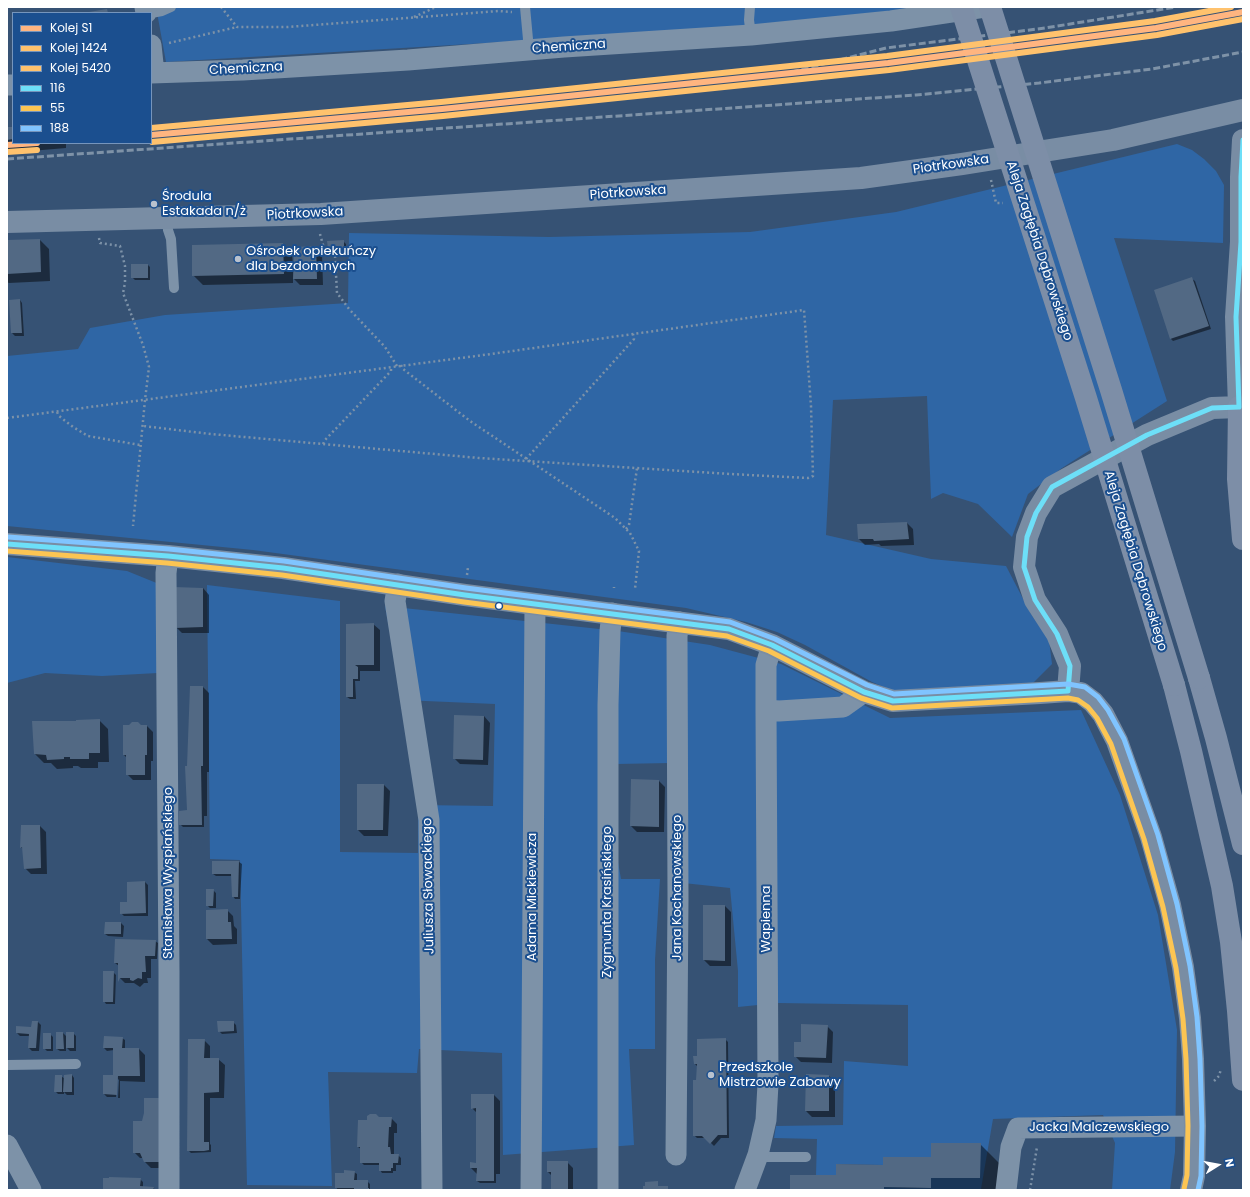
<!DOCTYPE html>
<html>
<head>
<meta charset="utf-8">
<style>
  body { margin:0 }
  #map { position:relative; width:1250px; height:1197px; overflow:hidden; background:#365274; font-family:Poppins,sans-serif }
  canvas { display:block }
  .frame { position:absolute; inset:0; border:8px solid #fff; pointer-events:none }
  .legend { position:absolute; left:12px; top:12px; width:140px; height:132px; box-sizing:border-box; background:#1b4f8f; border:1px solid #7695bc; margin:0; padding:5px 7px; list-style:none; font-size:12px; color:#fff }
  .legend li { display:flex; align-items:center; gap:8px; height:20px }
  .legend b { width:20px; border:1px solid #7695bc }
  .north { position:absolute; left:1198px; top:1145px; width:40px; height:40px; -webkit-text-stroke:3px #1b4f8f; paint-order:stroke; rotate:79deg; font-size:11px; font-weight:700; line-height:16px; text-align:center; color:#fff }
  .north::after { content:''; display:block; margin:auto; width:14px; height:18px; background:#fff; clip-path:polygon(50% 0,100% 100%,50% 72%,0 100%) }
</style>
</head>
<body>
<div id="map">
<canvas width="1250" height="1197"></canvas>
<div class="frame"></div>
<ul class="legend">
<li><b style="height:5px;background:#ffb580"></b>Kolej S1</li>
<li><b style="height:5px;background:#ffc26d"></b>Kolej 1424</li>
<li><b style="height:5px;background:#ffc26d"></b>Kolej 5420</li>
<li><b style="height:5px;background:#6ddff8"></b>116</li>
<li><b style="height:5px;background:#fcc553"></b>55</li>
<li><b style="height:5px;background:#80c4ff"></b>188</li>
</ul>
<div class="north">N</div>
</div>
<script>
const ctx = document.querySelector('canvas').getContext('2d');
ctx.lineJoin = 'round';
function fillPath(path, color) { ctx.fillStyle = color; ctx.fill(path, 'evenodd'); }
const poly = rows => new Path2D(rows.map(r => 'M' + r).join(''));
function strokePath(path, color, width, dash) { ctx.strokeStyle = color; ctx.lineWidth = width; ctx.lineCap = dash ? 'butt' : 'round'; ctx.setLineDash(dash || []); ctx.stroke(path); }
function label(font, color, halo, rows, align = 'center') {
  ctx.font = font + ' Poppins,sans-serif'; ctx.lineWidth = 4; ctx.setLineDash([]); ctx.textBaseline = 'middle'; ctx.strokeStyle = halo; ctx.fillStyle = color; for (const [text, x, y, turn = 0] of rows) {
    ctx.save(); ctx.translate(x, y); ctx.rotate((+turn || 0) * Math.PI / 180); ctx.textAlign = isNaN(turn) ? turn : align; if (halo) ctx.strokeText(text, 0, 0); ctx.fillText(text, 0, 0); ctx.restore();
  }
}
const green = poly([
  [156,7,940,7,740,28,166,62],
  [1177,144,1192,150,1204,159,1216,171,1224,185,1223,243,1114,238,1167,401,1062,468,1028,494,1012,537,978,504,943,493,931,499,927,396,833,400,826,535,931,559,1006,566,1031,614,1049,640,1052,664,1032,684,896,692,872,682,805,645,777,632,746,622,686,608,253,550,7,526,7,356,78,349,90,328,165,315,348,303,349,233,549,237,750,232,896,212],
  [7,557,127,571,159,584,158,673,102,676,45,673,7,683],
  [207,585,340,601,340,852,418,853,418,805,493,806,495,704,402,700,385,606,618,631,710,645,781,664,890,718,1081,710,1120,795,1158,915,1177,1030,1175,1152,1170,1190,1112,1190,1115,1143,1103,1115,993,1119,981,1189,979,1190,884,1190,884,1187,931,1188,931,1178,980,1178,980,1143,931,1143,931,1157,883,1157,883,1165,836,1164,836,1175,816,1175,817,1139,774,1138,776,1126,843,1125,844,1061,908,1066,908,1005,778,1003,738,1007,738,971,730,888,674,882,671,763,616,764,615,845,621,879,660,879,655,960,655,1049,629,1049,634,1145,503,1155,502,1053,419,1049,417,1073,328,1072,332,1186,247,1185,240,860,210,859]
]);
const shadow = poly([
  [7,128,13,128,13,143,66,143,66,148,7,153],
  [40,240,49,249,50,281,9,283,7,282,7,241],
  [343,241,346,244,346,251,331,251,329,248],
  [283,244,292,253,293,267,294,267,295,248,316,247,322,253,323,285,300,285,293,278,293,283,203,285,193,275],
  [148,265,150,267,150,280,135,280,132,277],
  [1192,279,1195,281,1211,329,1173,341,1171,339],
  [20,300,22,303,24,336,15,336,12,333],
  [907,523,913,529,914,545,881,546,879,544,865,545,859,539],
  [203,588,209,595,209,633,182,633,176,627],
  [373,624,380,630,380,671,360,671,360,681,355,681,356,699,350,699,347,697,347,625],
  [203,687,209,693,209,772,207,772,207,816,204,816,204,827,183,827,180,824,189,811,188,767],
  [484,716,490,723,488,765,460,764,454,758],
  [99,720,108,729,109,762,98,762,98,768,81,768,78,766,73,766,73,768,57,769,51,763,44,763,35,754],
  [140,726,147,726,153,732,153,761,151,761,151,780,133,780,127,774,127,758,124,755],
  [659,781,665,787,664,832,637,832,631,826],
  [384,785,390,791,388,836,364,836,358,830],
  [22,826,40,826,46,832,47,874,31,874,25,868,23,849,21,847],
  [239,862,242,864,240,899,235,899,233,896,232,876,216,876,213,874],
  [145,882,148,885,148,916,124,916,121,913],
  [213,890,216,893,216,908,210,908,207,905],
  [704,906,725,906,731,912,731,966,710,966,704,960],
  [227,910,233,916,234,926,237,929,237,944,213,945,207,939],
  [121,923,124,926,123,937,108,936,105,934],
  [155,941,158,943,157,959,151,959,151,978,147,978,148,983,144,983,140,987,134,983,125,983,119,977,119,966,115,963],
  [113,972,116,975,115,1004,106,1004,104,1001],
  [33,1022,38,1022,41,1025,39,1051,32,1051,29,1048,30,1036,20,1036,17,1033,32,1028],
  [233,1022,236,1025,237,1033,222,1034,219,1031],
  [827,1026,833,1032,832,1063,801,1062,795,1056,802,1043],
  [63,1033,67,1037,73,1033,76,1036,76,1051,70,1051,66,1047,66,1051,60,1051,57,1049],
  [50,1034,53,1037,53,1051,47,1051,44,1048],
  [122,1038,125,1040,125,1049,139,1049,145,1055,145,1082,120,1081,120,1098,118,1098,119,1080,117,1078,116,1097,107,1097,104,1094,116,1076,114,1050,107,1051,104,1048],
  [725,1039,728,1042,729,1138,721,1138,714,1146,706,1138,697,1138,694,1135,698,1067,695,1064,698,1057],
  [204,1040,210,1046,210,1059,218,1059,225,1065,224,1098,210,1098,210,1144,211,1145,211,1152,191,1153,188,1150],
  [72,1075,74,1078,74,1095,67,1095,64,1092,64,1094,58,1094,56,1092,61,1076,65,1079],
  [807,1075,829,1076,835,1082,835,1117,812,1117,806,1111],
  [494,1095,500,1101,500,1174,496,1174,496,1183,480,1183,477,1181,477,1174,471,1168,477,1164,477,1113,472,1108],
  [379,1118,391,1118,397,1124,397,1133,394,1133,394,1155,398,1155,401,1158,401,1165,396,1165,396,1171,393,1171,393,1173,382,1173,380,1170,380,1165,364,1165,361,1162,361,1149,358,1147,368,1121],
  [134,1122,166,1168,151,1168,145,1162,144,1158,140,1158,134,1152],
  [980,1144,999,1163,998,1190,791,1190,837,1176,932,1158],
  [567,1162,573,1168,573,1190,552,1190,552,1176,548,1172],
  [354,1172,357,1174,357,1181,367,1181,370,1184,370,1190,338,1190,336,1187,345,1174],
  [140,1179,143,1182,143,1187,153,1188,156,1190,104,1190]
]);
const building = poly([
  [107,9,108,13,89,13,89,12],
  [7,127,13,127,13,139,7,140],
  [40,239,41,272,7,274,7,240],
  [344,240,344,249,328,249,327,241],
  [283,243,284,274,192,276,192,245],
  [316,246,317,279,293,279,294,247],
  [131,264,148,264,148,278,131,278],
  [1192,277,1209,326,1170,339,1154,290],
  [20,299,22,333,11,333,9,300],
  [907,522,909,539,874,541,873,539,858,539,857,524],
  [174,587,203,588,203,627,175,628],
  [374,623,374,665,355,665,358,667,358,679,353,679,353,697,346,697,346,624],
  [190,686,203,686,203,766,201,766,202,825,179,825,179,811,187,810,185,766,187,766],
  [454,715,484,716,483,760,453,759],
  [100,719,100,753,89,753,89,759,70,759,70,757,64,757,64,759,47,760,46,755,34,754,32,721,76,721,76,720],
  [132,722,138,722,141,725,147,725,147,755,145,755,145,775,126,775,126,755,123,755,123,725,129,725],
  [631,779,659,780,659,827,630,826],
  [357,784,384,784,383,830,357,830],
  [21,825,40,825,41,868,24,869,22,847,20,848],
  [212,861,239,861,238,897,232,897,231,874,212,874],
  [145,881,146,913,120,914,120,902,127,902,127,882],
  [206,889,214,889,213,906,206,906],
  [703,905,725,905,725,961,703,960],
  [228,909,228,922,231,922,232,939,206,939,206,910],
  [105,922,121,922,121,934,104,934],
  [115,939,156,940,155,956,145,956,146,972,142,972,142,979,138,978,133,981,130,980,130,978,120,978,118,982,118,963,114,963],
  [103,971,114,971,113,1002,103,1002],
  [32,1021,38,1021,36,1048,28,1048,29,1034,16,1033,16,1026,31,1027],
  [217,1021,234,1021,234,1031,218,1032],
  [801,1024,828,1025,826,1058,794,1057,794,1042,801,1042],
  [56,1032,63,1032,64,1049,56,1049],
  [66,1032,74,1032,74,1048,66,1048],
  [43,1033,51,1033,51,1049,43,1049],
  [104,1036,123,1037,122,1048,139,1048,140,1076,118,1076,117,1095,103,1094,103,1075,113,1075,113,1048,103,1048],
  [726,1038,727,1135,718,1135,710,1144,702,1136,693,1136,693,1080,696,1080,697,1064,694,1064,693,1056,697,1056,697,1039],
  [188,1039,205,1039,204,1058,219,1058,219,1092,204,1093,204,1142,209,1142,209,1150,204,1151,187,1151],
  [72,1074,72,1092,63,1092,64,1075],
  [806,1074,829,1075,829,1111,805,1111],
  [55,1075,62,1075,62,1092,54,1092],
  [471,1094,494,1094,494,1181,476,1181,477,1168,470,1168,470,1162,476,1163,476,1108,471,1109],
  [144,1098,160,1098,160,1162,144,1162,140,1153,133,1153,133,1121,142,1121,144,1113],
  [370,1114,376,1114,379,1117,392,1117,391,1127,389,1127,388,1147,390,1147,391,1154,399,1154,398,1163,393,1163,393,1168,391,1168,391,1171,379,1171,379,1163,360,1163,360,1147,357,1147,358,1120,367,1120,367,1116],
  [931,1143,981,1143,980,1178,931,1178,931,1188,884,1187,884,1190,790,1190,790,1175,836,1175,836,1164,883,1165,883,1157,931,1157],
  [547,1161,568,1161,568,1190,551,1190,551,1172,547,1172],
  [344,1170,355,1171,354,1180,368,1180,368,1188,369,1188,369,1190,354,1190,354,1188,335,1188,335,1173,344,1173],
  [109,1177,141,1178,140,1186,154,1187,153,1190,103,1190,103,1178,109,1178],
  [658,1181,658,1186,668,1186,668,1190,643,1190,643,1186,645,1186,645,1182]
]);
const path = poly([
  [221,7,237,27,288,27,499,11,512,12],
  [414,17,436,7],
  [169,43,237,27],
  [991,180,996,203,1003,203],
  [320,234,325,252,335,255,337,293,349,309,385,347,397,366],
  [99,238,100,243,120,246,125,266,125,283,123,293,143,345,149,367,145,400,133,526],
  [401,365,403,369,470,421,615,518,630,533,639,551,635,589],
  [57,412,59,416,73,427,88,436,140,445],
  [7,418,491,354,804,310,811,406,813,476,808,478,730,474,479,458,211,434,143,426],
  [323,444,325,440,391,371,391,367],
  [526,459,634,339,633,334],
  [626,529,629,525,637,468],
  [467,575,468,567],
  [614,588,614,587],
  [1214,1081,1219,1076,1221,1069],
  [1030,1190,1037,1147]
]);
const lane = poly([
  [525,7,529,50],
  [750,7,749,20,751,35],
  [151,13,162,11,171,7],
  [167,219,168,230,171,239,174,288],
  [7,1065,76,1064],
  [758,1155,767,1157,806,1157]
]);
const street = poly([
  [145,7,146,13],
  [151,45,154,73],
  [151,73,243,70,408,60,564,47,751,35,891,21,985,7],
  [7,85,13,85],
  [168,556,166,573,169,971,169,1190],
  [398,584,395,601,429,820,432,1190],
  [766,710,779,711,843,707,864,692],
  [7,1145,31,1190],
  [676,1155,678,898,677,636,679,622],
  [531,1190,535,604],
  [608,1190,608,705,610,631,612,613],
  [745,1190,758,1155,766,1120,768,1084,766,710,766,665,772,645],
  [1006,1190,1011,1147,1018,1128,1195,1126]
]);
const secondary = poly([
  [7,222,321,214,861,178,962,164,1113,140,1243,110],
  [7,544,168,556,283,568,465,595,729,629,772,645,864,692,893,701,1040,693,1068,691,1081,693,1093,702,1103,714,1117,741,1151,837,1170,905,1183,967,1190,1018,1193,1059,1195,1126,1194,1176,1191,1190],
  [1068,691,1070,666,1057,634,1035,600,1024,567,1027,537,1036,513,1052,487,1147,435,1212,408,1239,407,1236,317,1241,242,1241,177,1243,140]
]);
const primary = poly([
  [1239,407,1238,479,1243,539],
  [1199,678,1216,738,1243,844],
  [1174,685,1191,751,1222,886,1231,942,1238,1011,1243,1080]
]);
const rail = poly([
  [792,72,886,48,1045,28,1176,7],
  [7,159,916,95,1039,83,1152,69,1243,52]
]);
const primaryBridge = poly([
  [961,7,1086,398,1174,685],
  [990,7,1111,390,1199,678]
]);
const bus1 = poly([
  [1239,407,1236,317,1241,242,1241,177,1243,140],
  [7,544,168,556,283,568,465,595,729,629,772,645,864,692,893,701,1068,691],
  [1068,691,1070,666,1057,634,1035,600,1024,567,1027,537,1036,513,1052,487,1147,435,1212,408,1239,407]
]);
const bus2 = poly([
  [7,551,167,563,282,575,464,602,727,636,769,651,861,698,892,708,1068,698,1078,700,1088,707,1097,718,1111,744,1144,839,1163,907,1176,968,1183,1019,1186,1059,1188,1126,1187,1175,1184,1189]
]);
const bus3 = poly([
  [8,537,169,549,284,561,466,588,730,622,775,639,867,685,894,694,1068,684,1085,687,1098,697,1108,710,1124,739,1158,835,1177,904,1190,966,1197,1017,1200,1059,1202,1126,1201,1176,1198,1190]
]);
const rail1 = poly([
  [151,135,442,109,888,63,1156,28,1243,12],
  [7,145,37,143]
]);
const rail2 = poly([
  [152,142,443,116,889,70,1157,35,1243,19],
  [7,152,37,150]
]);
const rail3 = poly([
  [151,128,441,102,887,56,1155,21,1231,7]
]);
const markers = [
  [154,204,4,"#b9c2ce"],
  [238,259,4,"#b9c2ce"],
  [499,606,3.5,"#fff"],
  [711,1075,4,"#b9c2ce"]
];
const streetNames = [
  ["Chemiczna",569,47,-4],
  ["Chemiczna",246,69,-3],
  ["Piotrkowska",951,165,-8],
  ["Piotrkowska",628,193,-4],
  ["Piotrkowska",305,214,-3],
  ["Aleja Zagłębia Dąbrowskiego",1039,251,72],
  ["Aleja Zagłębia Dąbrowskiego",1135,561,73],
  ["Stanisława Wyspiańskiego",169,873,-90],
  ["Juliusza Słowackiego",429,886,-91],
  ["Jana Kochanowskiego",678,888,-90],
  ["Adama Mickiewicza",533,897,-90],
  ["Zygmunta Krasińskiego",608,902,-90],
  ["Wapienna",767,919,-90],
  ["Jacka Malczewskiego",1099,1128]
];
const poiNames = [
  ["Środula",162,197],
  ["Estakada n/ż",162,212],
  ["Ośrodek opiekuńczy",246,252],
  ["dla bezdomnych",246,267],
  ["Przedszkole",719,1068],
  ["Mistrzowie Zabawy",719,1083]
];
fillPath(green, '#2f66a5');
fillPath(shadow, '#0007');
fillPath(building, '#526984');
strokePath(path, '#7d92a8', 2.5, [2, 3]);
strokePath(lane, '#7d92a8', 10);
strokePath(street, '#7d92a8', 21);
strokePath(secondary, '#798da4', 22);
strokePath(primary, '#7d8ea7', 22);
strokePath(rail, '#7e92a7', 3, [7, 3]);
strokePath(primaryBridge, '#7d8ea7', 22);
strokePath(bus1, '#6ddff8', 5);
strokePath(bus2, '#fcc553', 5);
strokePath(bus3, '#80c4ff', 5);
strokePath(rail1, '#ffb580', 6);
strokePath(rail2, '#ffc26d', 6);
strokePath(rail3, '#ffc26d', 6);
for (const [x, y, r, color] of markers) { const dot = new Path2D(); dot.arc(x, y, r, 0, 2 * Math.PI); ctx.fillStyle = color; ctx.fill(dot); strokePath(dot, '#1b4f8f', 1.5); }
label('13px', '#fff', '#1b4f8f', streetNames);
label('13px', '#fff', '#1b4f8f', poiNames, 'left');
</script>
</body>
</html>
